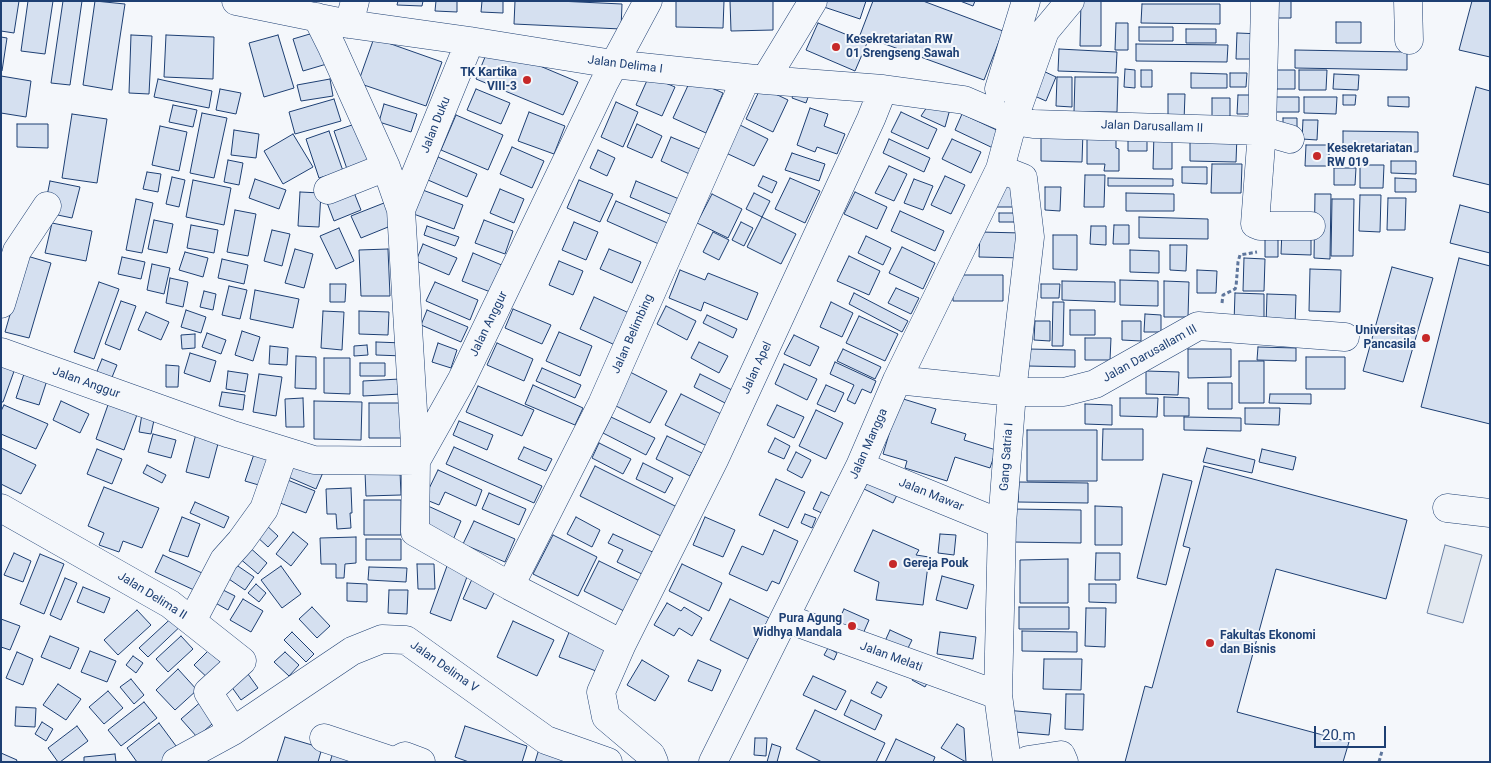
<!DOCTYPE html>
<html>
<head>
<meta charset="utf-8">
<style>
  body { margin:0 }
  #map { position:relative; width:1491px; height:763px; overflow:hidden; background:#f4f7fb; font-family:Roboto,sans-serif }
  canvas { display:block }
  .frame { position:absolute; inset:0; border:2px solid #1d3f73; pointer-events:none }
  .scale { position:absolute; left:1314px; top:726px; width:72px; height:22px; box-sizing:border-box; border:2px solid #1d3f73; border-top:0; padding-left:6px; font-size:15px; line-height:18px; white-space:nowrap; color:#1d3f73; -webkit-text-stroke:4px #f4f7fb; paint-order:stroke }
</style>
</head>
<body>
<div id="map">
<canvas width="1491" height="763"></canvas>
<div class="frame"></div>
<div class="scale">20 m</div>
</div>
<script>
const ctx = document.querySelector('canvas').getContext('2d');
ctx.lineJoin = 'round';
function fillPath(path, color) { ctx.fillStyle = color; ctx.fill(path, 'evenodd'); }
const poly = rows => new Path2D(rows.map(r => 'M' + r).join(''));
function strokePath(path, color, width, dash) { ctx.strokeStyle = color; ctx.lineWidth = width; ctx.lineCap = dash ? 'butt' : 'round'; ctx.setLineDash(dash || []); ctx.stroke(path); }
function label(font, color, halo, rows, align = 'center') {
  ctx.font = font + ' Roboto,sans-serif'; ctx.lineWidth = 4; ctx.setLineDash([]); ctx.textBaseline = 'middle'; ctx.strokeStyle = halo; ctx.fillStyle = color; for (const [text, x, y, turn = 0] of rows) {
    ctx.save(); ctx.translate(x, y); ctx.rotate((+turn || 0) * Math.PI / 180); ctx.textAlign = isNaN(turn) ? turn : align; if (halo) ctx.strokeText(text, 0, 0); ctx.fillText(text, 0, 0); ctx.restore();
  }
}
const green = poly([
  [1445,545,1482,555,1463,623,1427,613,1445,545]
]);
const building = poly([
  [1,1,19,1,14,33,1,31,1,1],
  [28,1,53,1,45,54,21,51,28,1],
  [63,1,82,1,70,85,51,83,63,1],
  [95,1,125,4,112,90,83,85,95,1],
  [398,1,423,1,422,6,397,5,398,1],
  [436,1,457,1,457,12,435,11,436,1],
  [482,1,503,1,503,13,481,12,482,1],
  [515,1,558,1,622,4,621,29,514,24,515,1],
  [676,1,724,1,723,28,676,27,676,1],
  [730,1,773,1,773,30,731,31,730,1],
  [823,1,866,1,860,19,821,6,823,1],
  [873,1,923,1,1003,31,984,80,860,35,873,1],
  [960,1,975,1,973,6,960,1],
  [1081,1,1101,1,1101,46,1080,46,1081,1],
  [1273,1,1291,1,1291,18,1273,18,1273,1],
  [1472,1,1490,1,1490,57,1459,50,1472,1],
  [1142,4,1220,4,1220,24,1141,23,1142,4],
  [1336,22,1361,22,1361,43,1336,43,1336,22],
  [818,23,867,43,855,71,806,50,818,23],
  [1116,23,1128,23,1128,50,1115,50,1116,23],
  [1139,27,1173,27,1173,41,1139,41,1139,27],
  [1186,29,1216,29,1216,43,1186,43,1186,29],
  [320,31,330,63,303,71,293,39,320,31],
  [1237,33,1262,34,1262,59,1236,59,1237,33],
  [131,35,152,36,149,94,129,93,131,35],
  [166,35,214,37,213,79,164,77,166,35],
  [278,35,294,88,264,97,249,43,278,35],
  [1,37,7,38,2,71,1,71,1,37],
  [374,38,442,62,426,106,358,83,374,38],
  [1136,44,1228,45,1227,62,1136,61,1136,44],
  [490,45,578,82,563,115,476,79,490,45],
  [1059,49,1117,52,1116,73,1058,71,1059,49],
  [1295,50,1407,52,1407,70,1295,68,1295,50],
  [1125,69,1135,70,1135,88,1124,87,1125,69],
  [1041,70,1056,77,1046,101,1030,94,1041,70],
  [1141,70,1152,70,1152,87,1141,87,1141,70],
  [1275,70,1295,70,1295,89,1275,89,1275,70],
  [1299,70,1327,70,1326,90,1299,90,1299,70],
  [1191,73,1227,74,1227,88,1191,88,1191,73],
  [1230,73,1247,73,1246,87,1230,87,1230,73],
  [1334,74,1359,75,1358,90,1333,89,1334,74],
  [1,76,31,81,26,117,1,113,1,76],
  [649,76,675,87,662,116,636,105,649,76],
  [1057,77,1072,77,1072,107,1056,106,1057,77],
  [1075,77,1118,77,1117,112,1074,112,1075,77],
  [158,79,212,91,209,108,154,97,158,79],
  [330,79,333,96,301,101,297,85,330,79],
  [691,79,723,93,706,133,673,118,691,79],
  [798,83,811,89,806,103,792,98,798,83],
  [761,87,788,100,773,132,746,119,761,87],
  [1476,87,1490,91,1490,185,1453,176,1476,87],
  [220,89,241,93,236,114,216,110,220,89],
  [476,89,510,103,501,124,467,110,476,89],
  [1168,94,1185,94,1184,121,1168,120,1168,94],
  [1238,95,1251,95,1251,114,1237,114,1238,95],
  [1343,95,1356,95,1355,105,1343,105,1343,95],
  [1274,97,1299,97,1299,112,1274,112,1274,97],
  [1304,97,1337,97,1336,114,1304,113,1304,97],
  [1388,97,1409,97,1409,107,1388,106,1388,97],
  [1212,98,1230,98,1230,117,1212,116,1212,98],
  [334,99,341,121,295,134,289,112,334,99],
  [931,101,950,109,945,127,921,116,931,101],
  [616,102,638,112,623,147,601,137,616,102],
  [384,104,417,114,411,132,379,122,384,104],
  [173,105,197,110,193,127,169,122,173,105],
  [810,108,828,114,824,126,845,134,837,154,817,147,815,152,797,145,810,108],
  [529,112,565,126,554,154,518,141,529,112],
  [901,112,937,129,928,149,891,132,901,112],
  [202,113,227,118,214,178,190,173,202,113],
  [72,114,107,119,97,183,62,178,72,114],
  [962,114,1001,132,993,148,955,130,962,114],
  [456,115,503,135,488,170,441,150,456,115],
  [1283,118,1297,118,1297,132,1283,132,1283,118],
  [1303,120,1318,120,1317,140,1302,139,1303,120],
  [361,122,374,159,347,169,334,131,361,122],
  [17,124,48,124,48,148,17,147,17,124],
  [637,124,662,136,652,158,627,147,637,124],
  [740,125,768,139,754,166,726,153,740,125],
  [160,126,187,132,179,171,152,165,160,126],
  [234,130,259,134,256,158,231,155,234,130],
  [1041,130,1083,131,1082,162,1041,161,1041,130],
  [329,131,343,171,319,178,306,139,329,131],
  [1343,131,1418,132,1418,152,1343,151,1343,131],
  [1154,133,1172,133,1172,169,1153,169,1154,133],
  [293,134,313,167,283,184,264,151,293,134],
  [1190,134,1237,135,1236,162,1190,161,1190,134],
  [1087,135,1116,135,1116,148,1119,149,1119,171,1104,171,1105,164,1087,164,1087,135],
  [671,137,707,152,696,177,661,161,671,137],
  [889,139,930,158,924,172,883,153,889,139],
  [952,139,981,152,971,173,942,159,952,139],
  [1128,140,1147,140,1147,151,1128,151,1128,140],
  [1306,145,1329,145,1329,166,1305,166,1306,145],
  [512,147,544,161,532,188,500,174,512,147],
  [598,150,615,158,607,176,590,168,598,150],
  [792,153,825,164,819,181,785,170,792,153],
  [438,157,477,174,467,197,428,180,438,157],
  [228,160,243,163,239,185,224,182,228,160],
  [1391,161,1416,161,1416,174,1391,173,1391,161],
  [1212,164,1242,164,1241,193,1211,193,1212,164],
  [1360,165,1384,165,1383,188,1360,188,1360,165],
  [889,166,907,174,894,201,875,193,889,166],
  [1182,167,1207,167,1207,184,1182,183,1182,167],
  [1334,168,1356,168,1355,185,1334,185,1334,168],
  [147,172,161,174,158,192,143,189,147,172],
  [1085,175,1105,175,1104,207,1084,207,1085,175],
  [763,176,777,182,772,193,758,186,763,176],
  [945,176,965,185,951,214,931,205,945,176],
  [172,177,185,180,179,207,166,204,172,177],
  [790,178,820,191,805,223,775,209,790,178],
  [1108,178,1173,179,1173,186,1108,186,1108,178],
  [1395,178,1416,179,1416,192,1395,192,1395,178],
  [255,179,286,190,279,209,249,198,255,179],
  [914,179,933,186,923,210,904,203,914,179],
  [193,180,231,188,224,225,186,217,193,180],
  [579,180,613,194,600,222,567,208,579,180],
  [50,181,80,187,72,218,53,214,47,196,50,181],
  [636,181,679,199,672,215,630,197,636,181],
  [994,186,1019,186,1019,207,994,207,994,186],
  [1045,187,1061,187,1060,211,1045,210,1045,187],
  [420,189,463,205,454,229,411,213,420,189],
  [500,189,524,199,514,223,490,213,500,189],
  [353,190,361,210,334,221,326,200,353,190],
  [300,192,321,193,319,227,298,226,300,192],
  [855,192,887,207,877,229,844,214,855,192],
  [754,193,770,201,762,217,746,209,754,193],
  [1126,193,1174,194,1174,211,1126,211,1126,193],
  [712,194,742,209,728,238,697,223,712,194],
  [1315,194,1331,194,1330,259,1314,258,1315,194],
  [1360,195,1381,195,1380,232,1359,231,1360,195],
  [1388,198,1406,198,1405,230,1387,230,1388,198],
  [136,199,153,203,142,253,126,250,136,199],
  [1332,199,1354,199,1353,256,1331,256,1332,199],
  [616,201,670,224,661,245,607,221,616,201],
  [384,203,393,225,361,238,351,216,384,203],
  [1460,205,1490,213,1490,253,1450,243,1460,205],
  [235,210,256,214,248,256,227,252,235,210],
  [900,211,944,231,935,251,891,231,900,211],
  [999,213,1020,213,1020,222,999,222,999,213],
  [762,217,796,234,781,264,747,247,762,217],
  [1139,217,1208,219,1208,239,1139,238,1139,217],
  [154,220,173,224,167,253,148,249,154,220],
  [484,220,513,231,505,254,475,243,484,220],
  [574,222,598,232,586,260,562,250,574,222],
  [741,222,753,228,744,246,732,240,741,222],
  [52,223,92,231,86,261,45,253,52,223],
  [191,225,218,230,214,253,187,248,191,225],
  [1114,225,1129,225,1129,244,1113,244,1114,225],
  [427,226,459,237,455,246,424,235,427,226],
  [1091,226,1106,226,1106,245,1090,244,1091,226],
  [339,228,354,261,336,269,320,236,339,228],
  [1282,229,1311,229,1311,255,1281,254,1282,229],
  [272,230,290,234,282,266,264,261,272,230],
  [1265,230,1278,230,1278,257,1265,257,1265,230],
  [713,232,729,240,719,260,703,252,713,232],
  [980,232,1022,233,1022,258,979,257,980,232],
  [1053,235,1077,235,1077,270,1053,269,1053,235],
  [866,236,891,248,883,265,858,253,866,236],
  [423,244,457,258,449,275,416,261,423,244],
  [1170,245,1187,245,1186,271,1170,270,1170,245],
  [902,247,935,263,923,289,889,273,902,247],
  [295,249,313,254,304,288,285,283,295,249],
  [388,249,390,296,361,296,359,250,388,249],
  [609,249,641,262,632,283,600,269,609,249],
  [1130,250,1159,251,1159,273,1130,272,1130,250],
  [185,252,208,258,203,277,179,270,185,252],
  [473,253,504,266,493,293,462,281,473,253],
  [27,256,51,263,29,338,5,332,27,256],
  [849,256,880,271,869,295,837,281,849,256],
  [122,257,145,262,141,279,118,274,122,257],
  [1244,258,1265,259,1264,291,1243,291,1244,258],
  [1459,258,1490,266,1490,424,1421,407,1459,258],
  [222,259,248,265,244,284,218,278,222,259],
  [559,261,583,271,573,295,549,285,559,261],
  [152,264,170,268,164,294,147,290,152,264],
  [1392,267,1433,278,1403,382,1363,371,1392,267],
  [1310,269,1341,270,1340,312,1309,311,1310,269],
  [680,270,705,280,708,273,758,293,747,320,704,302,701,311,669,298,680,270],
  [1197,270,1217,271,1216,293,1197,293,1197,270],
  [953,275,1003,275,1003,301,953,301,953,275],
  [170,278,188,282,183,307,166,303,170,278],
  [1120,280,1158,281,1158,306,1120,305,1120,280],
  [1062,281,1115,282,1115,302,1062,300,1062,281],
  [1164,281,1189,282,1188,317,1164,317,1164,281],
  [99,282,119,289,94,359,74,352,99,282],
  [435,282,478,300,470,320,426,301,435,282],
  [330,284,346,284,345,302,330,302,330,284],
  [1041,284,1060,284,1059,298,1041,298,1041,284],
  [229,286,247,290,240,319,222,315,229,286],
  [896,288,919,298,911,314,888,303,896,288],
  [255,290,299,299,293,328,250,319,255,290],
  [204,291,216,294,213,310,200,307,204,291],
  [854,293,908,321,902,332,849,304,854,293],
  [1235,293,1264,294,1264,323,1234,323,1235,293],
  [1267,294,1296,295,1295,326,1266,325,1267,294],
  [594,297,629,313,615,345,580,329,594,297],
  [121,301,136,306,120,350,105,344,121,301],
  [831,302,853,313,842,337,820,327,831,302],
  [1053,302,1064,302,1063,346,1052,346,1053,302],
  [666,306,696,321,687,340,657,324,666,306],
  [513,309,551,325,542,344,505,328,513,309],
  [186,310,206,317,201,333,181,327,186,310],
  [427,310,468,327,461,342,421,325,427,310],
  [1070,310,1095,310,1095,335,1070,335,1070,310],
  [323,311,344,312,342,350,321,348,323,311],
  [359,311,389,312,388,335,359,334,359,311],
  [146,312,169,322,161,340,138,330,146,312],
  [1145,314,1161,315,1161,332,1144,332,1145,314],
  [707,315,737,329,733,338,703,323,707,315],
  [859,316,898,334,885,361,846,343,859,316],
  [1035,321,1050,321,1050,341,1034,340,1035,321],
  [1122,321,1141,321,1141,341,1122,340,1122,321],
  [242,331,260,337,253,361,235,355,242,331],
  [559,332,592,346,580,376,546,361,559,332],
  [207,333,226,340,221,354,202,347,207,333],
  [195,334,195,348,182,349,181,335,195,334],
  [794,335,819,347,810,366,784,354,794,335],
  [1085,338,1111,338,1110,360,1085,360,1085,338],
  [376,342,404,343,404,356,376,355,376,342],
  [699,342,728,356,719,373,691,358,699,342],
  [438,343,457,350,451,368,432,362,438,343],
  [497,343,533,359,524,381,487,365,497,343],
  [367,345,368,355,354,356,354,346,367,345],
  [270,346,288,348,287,365,269,364,270,346],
  [1258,347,1296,348,1296,361,1257,360,1258,347],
  [843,349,881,367,875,379,837,361,843,349],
  [1028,349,1075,350,1075,367,1028,366,1028,349],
  [1188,349,1231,349,1231,377,1188,378,1188,349],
  [190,353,216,361,210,382,184,373,190,353],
  [296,356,316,357,316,389,295,388,296,356],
  [1306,357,1345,357,1345,389,1306,389,1306,357],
  [1,358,17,363,3,402,1,402,1,358],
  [324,358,350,358,350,394,324,393,324,358],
  [102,359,117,365,108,387,93,381,102,359],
  [1239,361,1264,361,1264,403,1239,403,1239,361],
  [835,362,876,381,871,393,862,389,855,404,847,400,854,385,830,374,835,362],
  [360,363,385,363,385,376,360,376,360,363],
  [784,364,817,379,807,400,775,384,784,364],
  [27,365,50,371,39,405,16,398,27,365],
  [166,365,179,366,178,387,166,387,166,365],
  [542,368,581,385,575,398,536,381,542,368],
  [228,371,248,374,245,392,226,389,228,371],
  [1146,371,1179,372,1178,395,1146,394,1146,371],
  [630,372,667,391,650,423,614,405,630,372],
  [259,374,282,377,276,416,253,412,259,374],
  [700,374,734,391,727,404,694,387,700,374],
  [400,379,401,394,363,396,363,381,400,379],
  [1208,383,1232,383,1232,409,1208,409,1208,383],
  [533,385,583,408,575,425,525,404,533,385],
  [826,385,844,393,835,412,817,404,826,385],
  [478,386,534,410,522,436,466,412,478,386],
  [222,392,245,395,243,410,219,406,222,392],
  [681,394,727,417,711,448,665,425,681,394],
  [1270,394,1311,394,1311,404,1269,403,1270,394],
  [1164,397,1189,398,1189,416,1164,416,1164,397],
  [303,398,304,427,286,427,285,399,303,398],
  [900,398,936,409,931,423,966,434,964,440,996,450,990,468,955,457,947,481,905,468,907,461,883,454,900,398],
  [1120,398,1158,398,1157,417,1120,416,1120,398],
  [61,401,89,414,80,433,53,420,61,401],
  [314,401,362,402,361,440,314,439,314,401],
  [109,402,138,412,124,450,96,439,109,402],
  [369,403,406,403,406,438,369,438,369,403],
  [1085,404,1112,405,1112,425,1085,424,1085,404],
  [4,405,48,424,36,449,1,434,1,411,4,405],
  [777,405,804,417,794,438,767,425,777,405],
  [143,408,156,411,151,434,139,432,143,408],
  [1245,408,1280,408,1279,425,1245,424,1245,408],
  [816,410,843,423,826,459,799,446,816,410],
  [611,417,655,438,646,455,603,433,611,417],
  [1184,417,1241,418,1241,431,1184,430,1184,417],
  [459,421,493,435,487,450,453,435,459,421],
  [1103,429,1143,429,1143,460,1102,460,1103,429],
  [197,430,220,436,209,478,186,472,197,430],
  [1027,430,1097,430,1097,481,1027,481,1027,430],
  [153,434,176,440,171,458,148,452,153,434],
  [667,436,702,453,690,476,656,459,667,436],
  [775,438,790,446,784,459,768,452,775,438],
  [599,443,631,459,623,474,592,458,599,443],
  [454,447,542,486,534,503,446,464,454,447],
  [524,447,552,459,546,471,518,459,524,447],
  [1,448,36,465,21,494,1,484,1,448],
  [1207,448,1255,460,1252,473,1203,462,1207,448],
  [97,449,122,459,112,484,87,474,97,449],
  [1262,449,1296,457,1293,470,1259,462,1262,449],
  [255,451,272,456,262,486,245,481,255,451],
  [796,452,811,460,802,478,787,470,796,452],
  [294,457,324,470,316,489,286,476,294,457],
  [643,463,673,478,665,493,636,479,643,463],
  [147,465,166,475,162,483,143,473,147,465],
  [595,466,679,508,665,538,580,496,595,466],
  [1204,466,1407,520,1386,599,1276,569,1237,712,1349,742,1343,762,1125,762,1145,686,1152,688,1190,548,1183,546,1204,466],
  [438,470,482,490,476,506,445,492,439,505,424,499,438,470],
  [400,471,401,495,366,496,365,472,400,471],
  [872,474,901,487,893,503,864,489,872,474],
  [1163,474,1192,481,1166,585,1137,578,1163,474],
  [285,479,315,491,306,513,275,501,285,479],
  [776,479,805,492,788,528,759,515,776,479],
  [1019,482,1088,483,1088,503,1018,502,1019,482],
  [104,487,159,508,142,548,123,541,119,552,99,545,104,533,88,526,104,487],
  [351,488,352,513,350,513,351,528,337,529,336,514,327,514,326,489,351,488],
  [821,492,834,498,826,515,813,509,821,492],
  [489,493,526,509,519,525,482,509,489,493],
  [364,500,401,500,401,535,364,535,364,500],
  [195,502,229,517,224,528,190,513,195,502],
  [428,506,461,521,453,540,420,525,428,506],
  [1095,506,1122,507,1122,545,1095,545,1095,506],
  [1012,509,1081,510,1081,543,1012,542,1012,509],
  [805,514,816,518,812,528,801,523,805,514],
  [182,517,200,524,188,557,169,551,182,517],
  [576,517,600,530,592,547,567,534,576,517],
  [705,517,735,530,723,557,693,545,705,517],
  [474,521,515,539,505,562,463,544,474,521],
  [265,524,278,536,268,547,255,535,265,524],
  [774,530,798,541,779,584,772,581,767,591,729,574,742,546,763,555,774,530],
  [873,530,919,550,916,555,929,557,923,605,876,600,879,582,854,571,873,530],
  [293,532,308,544,291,566,276,554,293,532],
  [613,534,657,554,646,576,617,562,623,550,608,543,613,534],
  [940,534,956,535,954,555,938,553,940,534],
  [553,535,597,557,578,596,533,574,553,535],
  [356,537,356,563,345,564,344,578,336,578,336,564,321,564,320,538,356,537],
  [366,539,401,539,401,560,366,560,366,539],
  [247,545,267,563,258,574,238,557,247,545],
  [14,553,31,561,23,582,4,575,14,553],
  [1096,553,1120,553,1120,580,1095,580,1096,553],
  [40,554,64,564,44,614,20,604,40,554],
  [163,555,202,573,194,590,155,572,163,555],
  [1068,559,1068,603,1020,603,1020,560,1068,559],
  [599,561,642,582,628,613,584,591,599,561],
  [232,562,254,577,245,590,223,575,232,562],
  [417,564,434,564,435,589,418,589,417,564],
  [682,564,722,583,709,611,669,591,682,564],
  [281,566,301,594,282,608,261,580,281,566],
  [447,566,468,574,451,621,430,613,447,566],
  [369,567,407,568,406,582,368,580,369,567],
  [942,576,974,585,967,609,936,600,942,576],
  [473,577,497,587,486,609,463,599,473,577],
  [65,578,77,583,61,620,50,615,65,578],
  [347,583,367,584,367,602,347,601,347,583],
  [256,584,266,593,259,602,248,593,256,584],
  [1089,584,1116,584,1116,603,1089,602,1089,584],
  [83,587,110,598,104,613,77,602,83,587],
  [217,587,235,596,228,610,210,600,217,587],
  [389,590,408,590,407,614,388,613,389,590],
  [243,599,263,611,251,632,230,620,243,599],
  [730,599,769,618,748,659,710,640,730,599],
  [667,603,681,611,684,607,702,618,692,636,679,628,674,636,654,625,667,603],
  [312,607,330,626,317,638,299,619,312,607],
  [1019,607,1069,607,1069,629,1019,629,1019,607],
  [1086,608,1106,608,1105,647,1085,646,1086,608],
  [844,609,869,620,859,643,834,631,844,609],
  [137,610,151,625,118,655,104,640,137,610],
  [178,612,186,621,148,657,139,648,178,612],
  [1,619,20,626,10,650,1,647,1,619],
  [513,621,554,640,537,676,497,657,513,621],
  [570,630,607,645,596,671,559,657,570,630],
  [890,630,912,640,903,658,882,648,890,630],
  [1022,631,1077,632,1077,652,1022,651,1022,631],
  [292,632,314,654,306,662,284,640,292,632],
  [940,632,976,637,973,659,937,654,940,632],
  [50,636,79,648,70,669,41,657,50,636],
  [181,636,193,649,168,672,156,659,181,636],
  [828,648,837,653,834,660,824,655,828,648],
  [90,651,116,661,107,682,81,672,90,651],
  [208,651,226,667,212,682,194,665,208,651],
  [17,652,33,659,23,685,6,678,17,652],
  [285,652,299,665,289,676,274,662,285,652],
  [133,656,143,663,136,673,126,665,133,656],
  [1044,659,1082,659,1081,690,1043,689,1044,659],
  [642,660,669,676,655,701,627,685,642,660],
  [698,660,721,670,712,691,688,681,698,660],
  [243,667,258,688,241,700,226,679,243,667],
  [178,669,197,690,175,710,156,690,178,669],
  [919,669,931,676,925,687,912,680,919,669],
  [813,676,846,691,836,710,803,695,813,676],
  [131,679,144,695,134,704,120,687,131,679],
  [877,682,887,687,881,698,871,693,877,682],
  [58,684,81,699,66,720,43,705,58,684],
  [108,691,123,708,104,724,89,707,108,691],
  [1066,694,1084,694,1083,730,1065,729,1066,694],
  [203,700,219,718,197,737,181,719,203,700],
  [851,700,882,715,875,730,844,715,851,700],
  [144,702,157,718,121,746,108,730,144,702],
  [16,707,36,708,35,727,15,726,16,707],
  [815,710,885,743,876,762,822,762,796,749,815,710],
  [1005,710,1051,714,1049,735,1003,731,1005,710],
  [42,722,53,729,46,741,35,734,42,722],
  [159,723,179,750,164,762,137,762,127,748,159,723],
  [957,724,964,728,966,762,941,748,957,724],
  [77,726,88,741,60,762,58,762,48,748,77,726],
  [465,726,527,746,522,762,469,762,455,757,465,726],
  [285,737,322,748,318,762,277,762,285,737],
  [755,738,767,738,766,756,754,755,755,738],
  [896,739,935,757,933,762,885,762,896,739],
  [772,744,781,747,777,762,767,762,772,744],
  [335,746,373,762,330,762,335,746],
  [539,749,579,762,535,762,539,749],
  [1,753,17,760,16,762,1,762,1,753],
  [115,754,116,762,84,762,84,757,115,754]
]);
const path = poly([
  [1222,303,1223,295,1235,289,1236,287,1238,262,1240,255,1257,252],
  [1379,762,1382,751]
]);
const minor = poly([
  [236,1,349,24,470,41,613,64,765,80,883,89,964,100,1013,121,1033,124,1262,131,1290,139],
  [1265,1,1262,131,1255,224,1260,226,1311,226],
  [1408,1,1409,40],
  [317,17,332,47,386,167,401,210,416,461,415,532,510,586,622,644],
  [349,24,355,1],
  [765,80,813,1],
  [999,89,1026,1],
  [1000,169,1023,178,1030,237,1012,392,1002,524,998,695,1007,762],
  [328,190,386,167],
  [401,210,470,41],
  [1,304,17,251,47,206],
  [1,352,230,434,314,460,416,461],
  [897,380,1012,392,1064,392,1095,384,1198,326,1345,337],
  [416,461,462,379,604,83,648,1],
  [860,466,1002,524],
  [1,508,170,604,242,661,208,692,233,731],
  [1447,508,1490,513],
  [510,586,602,404,746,78],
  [785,618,998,695],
  [192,621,224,560,241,541,264,509,284,452],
  [324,738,393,761],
  [176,762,233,731,352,651,382,639,406,640,546,740,608,762],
  [393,762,405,756,421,762],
  [654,762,651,755,606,717,601,692,622,644,715,458,871,119,883,89],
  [713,762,860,466,897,380,1000,169,1013,121,1045,31,1070,1],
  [1025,762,1028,760,1061,755,1064,762]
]);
const markers = [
  [836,47,5,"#c62828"],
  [527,80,5,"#c62828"],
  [1317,156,5,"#c62828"],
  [1426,338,5,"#c62828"],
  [893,564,5,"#c62828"],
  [852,626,5,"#c62828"],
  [1210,643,5,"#c62828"]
];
const poiNames = [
  ["Kesekretariatan RW",846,40],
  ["01 Srengseng Sawah",846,54],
  ["TK Kartika",517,73,"right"],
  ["VIII-3",517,87,"right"],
  ["Kesekretariatan",1327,149],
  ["RW 019",1327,163],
  ["Universitas",1416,331,"right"],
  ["Pancasila",1416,345,"right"],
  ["Gereja Pouk",903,564],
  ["Pura Agung",842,619,"right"],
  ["Widhya Mandala",842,633,"right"],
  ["Fakultas Ekonomi",1220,636],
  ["dan Bisnis",1220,650]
];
const streetNames = [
  ["Jalan Delima I",625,65,7],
  ["Jalan Duku",436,125,-68],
  ["Jalan Darusallam II",1152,127,2],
  ["Jalan Anggur",489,324,-64],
  ["Jalan Belimbing",633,334,-66],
  ["Jalan Darusallam III",1150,354,-29],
  ["Jalan Apel",757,368,-65],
  ["Jalan Anggur",86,383,20],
  ["Jalan Mangga",869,444,-66],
  ["Gang Satria I",1007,457,-86],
  ["Jalan Mawar",931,495,22],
  ["Jalan Delima II",152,596,32],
  ["Jalan Melati",891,657,20],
  ["Jalan Delima V",444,667,35]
];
fillPath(green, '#e3e9f0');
strokePath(green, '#687fa3', 1);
fillPath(building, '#d5e0f0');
strokePath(building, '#1d3f73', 1);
strokePath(minor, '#1d3f73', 29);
strokePath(path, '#5e769c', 3, [4, 2.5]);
strokePath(minor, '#f4f7fb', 28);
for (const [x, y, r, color] of markers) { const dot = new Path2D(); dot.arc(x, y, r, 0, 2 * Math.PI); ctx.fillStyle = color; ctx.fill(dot); strokePath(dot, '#f4f7fb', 2); }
label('bold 12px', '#1d3f73', '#f4f7fb', poiNames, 'left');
label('12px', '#1d3f73', '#f4f7fb', streetNames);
</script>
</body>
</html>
